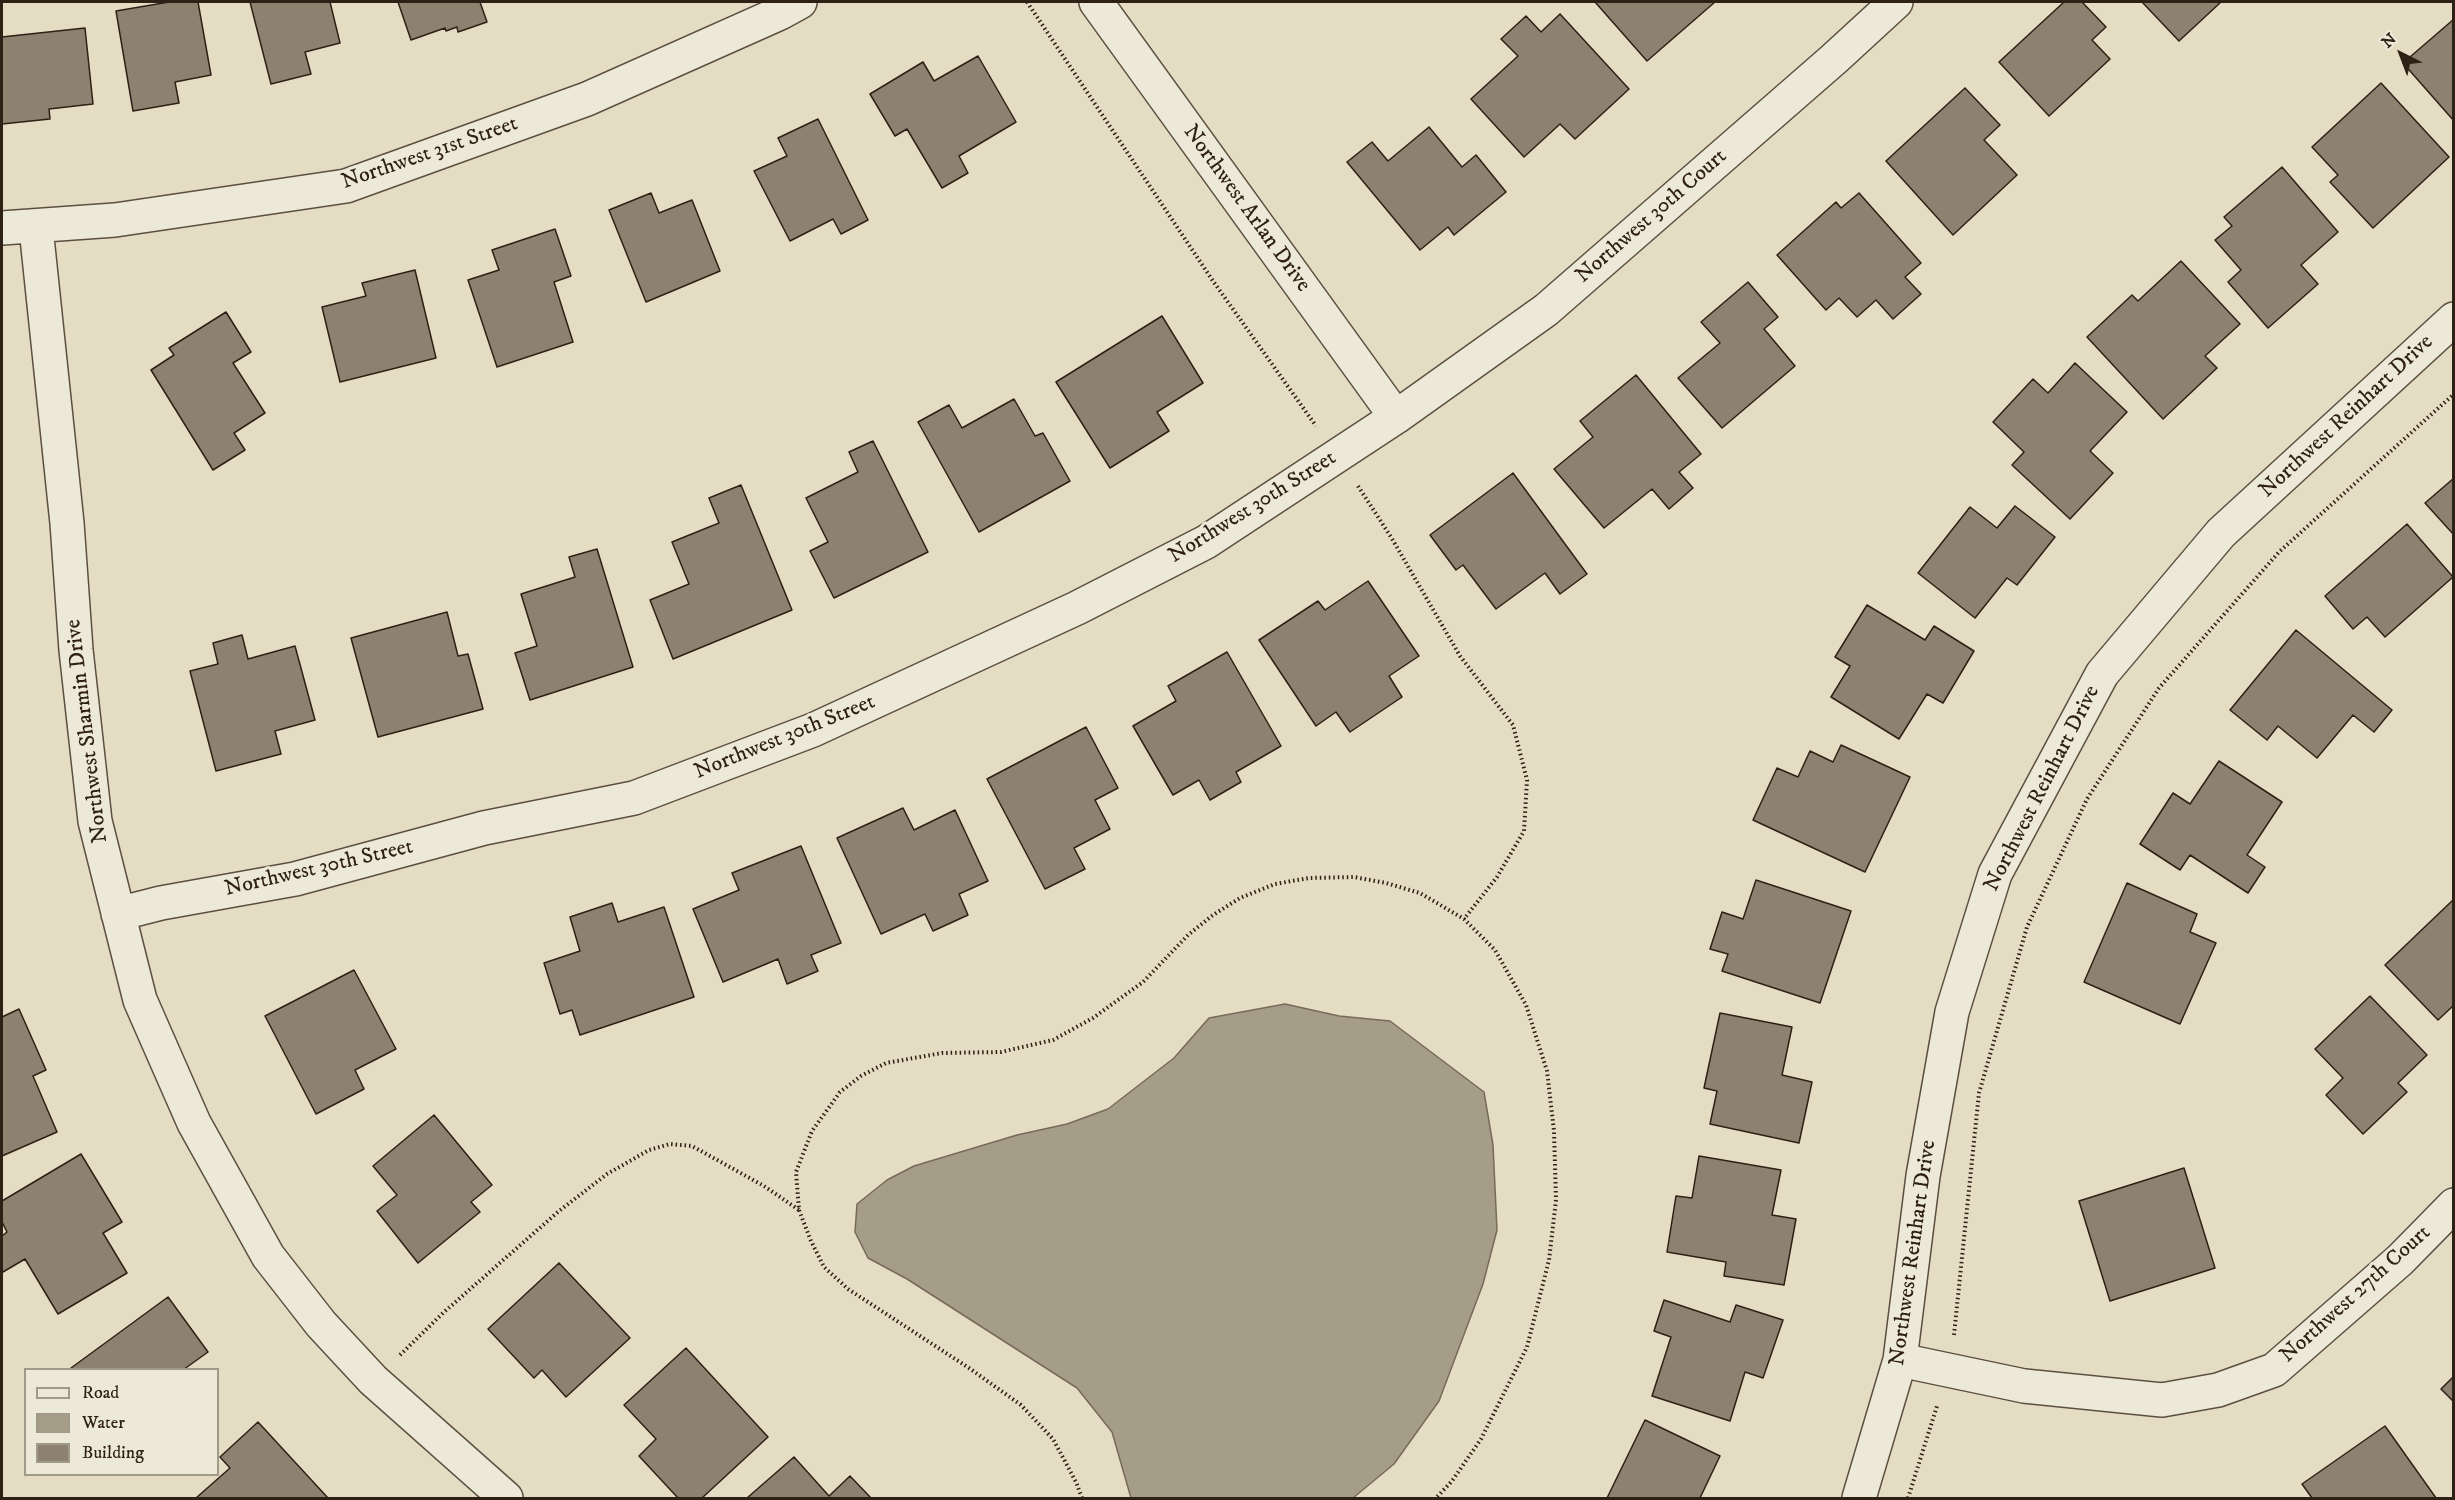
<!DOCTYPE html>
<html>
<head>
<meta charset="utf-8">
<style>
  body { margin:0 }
  #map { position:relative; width:2455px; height:1500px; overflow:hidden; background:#e4ddc3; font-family:"IM FELL DW Pica",serif }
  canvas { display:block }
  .frame { position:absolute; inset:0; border:3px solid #2f2016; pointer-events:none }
  .legend { position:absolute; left:24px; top:1368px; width:195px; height:108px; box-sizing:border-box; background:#ede9d8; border:2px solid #a1998a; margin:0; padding:8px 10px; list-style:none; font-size:18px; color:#2f2016 }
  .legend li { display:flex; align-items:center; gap:12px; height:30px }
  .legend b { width:30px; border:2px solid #a1998a }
  .north { position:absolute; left:2371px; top:24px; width:60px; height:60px; -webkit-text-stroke:4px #ede9d8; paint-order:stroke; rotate:318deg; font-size:16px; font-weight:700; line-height:24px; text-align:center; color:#2f2016 }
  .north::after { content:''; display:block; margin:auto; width:21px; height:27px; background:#2f2016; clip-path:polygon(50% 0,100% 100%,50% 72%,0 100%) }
</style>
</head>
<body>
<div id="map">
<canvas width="2455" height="1500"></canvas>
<div class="frame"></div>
<ul class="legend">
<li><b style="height:8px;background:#ede9d8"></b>Road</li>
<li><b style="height:16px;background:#a69d88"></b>Water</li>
<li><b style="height:16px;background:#8d8270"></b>Building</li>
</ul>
<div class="north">N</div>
</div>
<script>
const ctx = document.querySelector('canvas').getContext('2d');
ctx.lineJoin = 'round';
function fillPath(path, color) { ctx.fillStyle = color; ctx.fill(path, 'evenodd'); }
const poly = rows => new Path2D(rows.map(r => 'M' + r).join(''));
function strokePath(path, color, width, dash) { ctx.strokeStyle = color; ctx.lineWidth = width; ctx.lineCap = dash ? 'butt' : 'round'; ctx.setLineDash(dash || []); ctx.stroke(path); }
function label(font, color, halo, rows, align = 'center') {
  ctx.font = font + ' "IM FELL DW Pica",serif'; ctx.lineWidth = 6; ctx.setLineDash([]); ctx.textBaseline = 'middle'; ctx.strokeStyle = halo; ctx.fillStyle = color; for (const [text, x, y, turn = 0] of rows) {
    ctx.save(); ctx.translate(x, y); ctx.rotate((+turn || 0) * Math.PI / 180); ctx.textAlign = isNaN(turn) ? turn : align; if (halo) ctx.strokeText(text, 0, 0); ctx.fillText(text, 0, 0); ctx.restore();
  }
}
const water = poly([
  [1285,1004,1339,1016,1390,1021,1484,1092,1493,1145,1497,1230,1483,1284,1439,1401,1394,1464,1353,1498,1131,1498,1112,1432,1077,1388,907,1279,868,1258,855,1232,857,1204,887,1180,914,1166,1017,1135,1067,1124,1108,1109,1174,1058,1209,1018,1285,1004]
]);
const building = poly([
  [169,2,198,2,211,75,175,82,179,103,133,111,116,11,169,2],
  [250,2,330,2,340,43,305,52,311,74,271,84,250,2],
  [398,2,480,2,487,22,458,32,457,27,446,31,445,28,411,40,398,2],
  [1595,2,1715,2,1647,61,1595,2],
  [2064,2,2082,2,2106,27,2092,40,2110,59,2049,116,1999,62,2064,2],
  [2142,2,2221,2,2179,41,2142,2],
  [1560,14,1629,89,1575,139,1560,124,1524,157,1471,99,1518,56,1501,39,1526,16,1541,32,1560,14],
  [2454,19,2454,121,2403,63,2454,19],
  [85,28,93,104,49,109,50,119,2,124,2,37,85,28],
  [978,56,1016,122,959,156,968,173,942,188,907,129,895,136,870,94,923,62,934,81,978,56],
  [2381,83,2449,157,2373,228,2330,182,2338,175,2312,147,2381,83],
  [1965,88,2000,125,1984,140,2017,175,1953,235,1886,161,1965,88],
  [818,119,868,220,841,234,833,219,790,241,754,171,787,156,778,138,818,119],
  [1429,127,1462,167,1476,155,1506,192,1454,235,1448,227,1420,250,1347,162,1372,142,1388,161,1429,127],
  [2282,167,2338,232,2301,265,2318,284,2268,328,2228,282,2241,270,2215,240,2232,226,2224,217,2282,167],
  [651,193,659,213,692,200,720,271,646,302,609,210,651,193],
  [1859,193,1921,263,1905,277,1921,294,1893,319,1876,300,1857,317,1839,298,1826,310,1777,255,1836,202,1841,208,1859,193],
  [555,229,571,276,554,282,573,342,497,367,468,280,499,270,492,250,555,229],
  [2181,261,2240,324,2205,356,2217,368,2163,419,2087,337,2132,295,2138,301,2181,261],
  [415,270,436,358,340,382,322,307,366,296,362,283,415,270],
  [1748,282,1778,317,1764,329,1795,366,1722,428,1678,378,1720,343,1701,322,1748,282],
  [226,312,251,352,233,363,265,413,234,433,245,450,213,470,151,370,174,355,169,348,226,312],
  [1162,316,1203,383,1157,412,1169,431,1110,468,1056,382,1162,316],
  [2075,363,2127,412,2090,451,2113,473,2070,519,2012,465,2024,452,1993,422,2033,379,2048,393,2075,363],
  [1636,375,1701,454,1679,472,1693,488,1669,509,1652,489,1604,528,1554,469,1593,437,1580,421,1636,375],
  [1014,399,1035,436,1043,433,1070,481,979,532,918,422,949,405,962,428,1014,399],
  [873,441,928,552,834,598,810,551,828,542,806,498,858,472,849,452,873,441],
  [1513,473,1587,574,1560,594,1545,573,1496,609,1463,565,1456,570,1430,535,1513,473],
  [2454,478,2454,535,2425,503,2454,478],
  [741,485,792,610,673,659,650,600,689,584,672,542,719,523,709,498,741,485],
  [2015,506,2055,537,2017,585,2007,578,1975,618,1918,573,1970,507,1997,528,2015,506],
  [2407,524,2453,577,2385,637,2367,617,2353,629,2325,596,2407,524],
  [597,549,633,667,530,700,515,653,537,646,521,594,575,577,569,557,597,549],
  [1368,581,1419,656,1389,676,1402,697,1350,732,1336,712,1316,726,1259,640,1318,601,1325,610,1368,581],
  [1867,605,1925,640,1934,626,1974,651,1943,703,1927,694,1899,739,1831,697,1850,666,1835,657,1867,605],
  [447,612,458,656,468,654,483,709,378,737,351,638,447,612],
  [2296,630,2392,710,2374,732,2353,715,2317,758,2278,726,2267,740,2230,710,2296,630],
  [242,635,248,659,295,646,315,720,275,731,281,754,216,771,190,671,218,664,213,643,242,635],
  [1227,652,1281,746,1236,772,1241,782,1210,800,1199,780,1173,795,1133,726,1176,701,1168,686,1227,652],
  [1086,727,1118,788,1095,800,1110,829,1074,848,1085,869,1045,889,987,779,1086,727],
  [1841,745,1910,777,1865,872,1753,820,1777,768,1798,777,1810,751,1833,762,1841,745],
  [2219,761,2282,802,2247,855,2265,867,2248,893,2190,855,2180,870,2140,844,2173,793,2190,804,2219,761],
  [903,808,914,830,955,810,988,881,959,894,968,915,933,931,925,914,881,934,837,838,903,808],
  [801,846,841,943,811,955,818,971,787,984,778,959,723,982,693,909,739,890,732,873,801,846],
  [1756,880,1851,911,1820,1003,1722,971,1728,954,1710,949,1722,912,1743,919,1756,880],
  [2127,883,2197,914,2190,932,2216,943,2180,1024,2084,982,2127,883],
  [2454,899,2454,1005,2438,1020,2385,965,2454,899],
  [612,903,618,922,664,907,694,997,580,1035,572,1010,560,1014,544,963,580,951,570,917,612,903],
  [354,970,396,1049,355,1070,364,1089,316,1114,265,1016,354,970],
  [2370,996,2427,1055,2398,1083,2407,1092,2363,1134,2326,1095,2343,1078,2315,1049,2370,996],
  [19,1009,46,1070,33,1076,57,1132,2,1156,2,1017,19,1009],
  [1720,1013,1792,1027,1782,1075,1812,1082,1799,1143,1710,1124,1717,1091,1704,1088,1720,1013],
  [434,1115,492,1185,471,1202,480,1212,418,1263,377,1211,397,1195,373,1166,434,1115],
  [81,1154,122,1222,103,1233,127,1273,58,1314,25,1259,3,1272,2,1270,2,1236,7,1232,2,1222,2,1201,81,1154],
  [1699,1156,1781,1170,1772,1215,1796,1219,1784,1285,1724,1276,1726,1262,1667,1252,1676,1196,1692,1198,1699,1156],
  [2184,1168,2215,1268,2110,1301,2079,1201,2184,1168],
  [559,1263,630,1338,566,1397,542,1370,534,1378,488,1329,559,1263],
  [168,1297,208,1352,183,1370,73,1370,71,1368,168,1297],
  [1664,1300,1730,1322,1736,1305,1783,1320,1763,1378,1745,1372,1730,1421,1652,1396,1671,1337,1654,1331,1664,1300],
  [686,1348,768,1437,702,1498,678,1498,639,1456,656,1439,624,1405,686,1348],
  [2454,1376,2454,1402,2441,1389,2454,1376],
  [1645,1420,1720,1456,1700,1498,1702,1498,1607,1498,1645,1420],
  [258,1422,328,1498,196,1498,230,1468,220,1457,258,1422],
  [2385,1426,2436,1498,2312,1498,2302,1484,2385,1426],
  [794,1457,829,1496,850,1476,871,1498,747,1498,794,1457]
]);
const path = poly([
  [1027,2,1213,281,1316,426],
  [1358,486,1391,537,1460,656,1513,725,1527,780,1524,831,1497,877,1464,919],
  [1954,1335,1979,1093,2027,927,2087,799,2159,688,2279,552,2454,394],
  [400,1355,443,1313,559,1211,607,1174,649,1150,670,1144,692,1146,764,1186,799,1210],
  [1082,1498,1076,1482,1053,1439,1021,1405,969,1368,848,1289,824,1267,811,1241,799,1210,796,1172,812,1131,840,1092,861,1076,886,1063,942,1053,1001,1052,1053,1040,1093,1018,1143,982,1188,935,1213,915,1240,898,1275,884,1309,878,1354,877,1386,883,1420,893,1464,919,1495,950,1526,1005,1547,1071,1554,1131,1556,1200,1549,1260,1527,1347,1481,1439,1452,1481,1436,1498],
  [1908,1498,1937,1406]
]);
const street = poly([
  [1096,2,1396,417],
  [2,228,115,220,346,186,587,99,780,13,800,2],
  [36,228,67,523,76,650,95,821,140,1000,194,1123,268,1256,321,1324,373,1380,506,1498],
  [118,914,161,903,295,879,484,828,634,798,813,730,1077,608,1206,542,1396,417,1546,310,1834,59,1896,2],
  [1900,1360,2024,1386,2162,1400,2218,1390,2274,1370,2400,1260,2454,1205],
  [1859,1498,1900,1360,1923,1176,1952,1012,1995,874,2102,674,2221,533,2454,319]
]);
const streetNames = [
  ["Northwest 31st Street",430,154,-19],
  ["Northwest Arlan Drive",1246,209,54],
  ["Northwest 30th Court",1652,217,-41],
  ["Northwest Reinhart Drive",2347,417,-43],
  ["Northwest 30th Street",1253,508,-32],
  ["Northwest Sharmin Drive",88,731,-97],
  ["Northwest 30th Street",785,738,-22],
  ["Northwest Reinhart Drive",2043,789,-63],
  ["Northwest 30th Street",319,869,-13],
  ["Northwest Reinhart Drive",1914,1253,-82],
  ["Northwest 27th Court",2356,1295,-42]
];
fillPath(water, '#a69d88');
strokePath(water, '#766b5a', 1.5);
fillPath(building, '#8d8270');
strokePath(building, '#2f2016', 1.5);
strokePath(street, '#5c4f41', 36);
strokePath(path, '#2f2016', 4, [1.5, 3]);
strokePath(street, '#ede9d8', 33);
label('22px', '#2f2016', '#ede9d8', streetNames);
</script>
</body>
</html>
